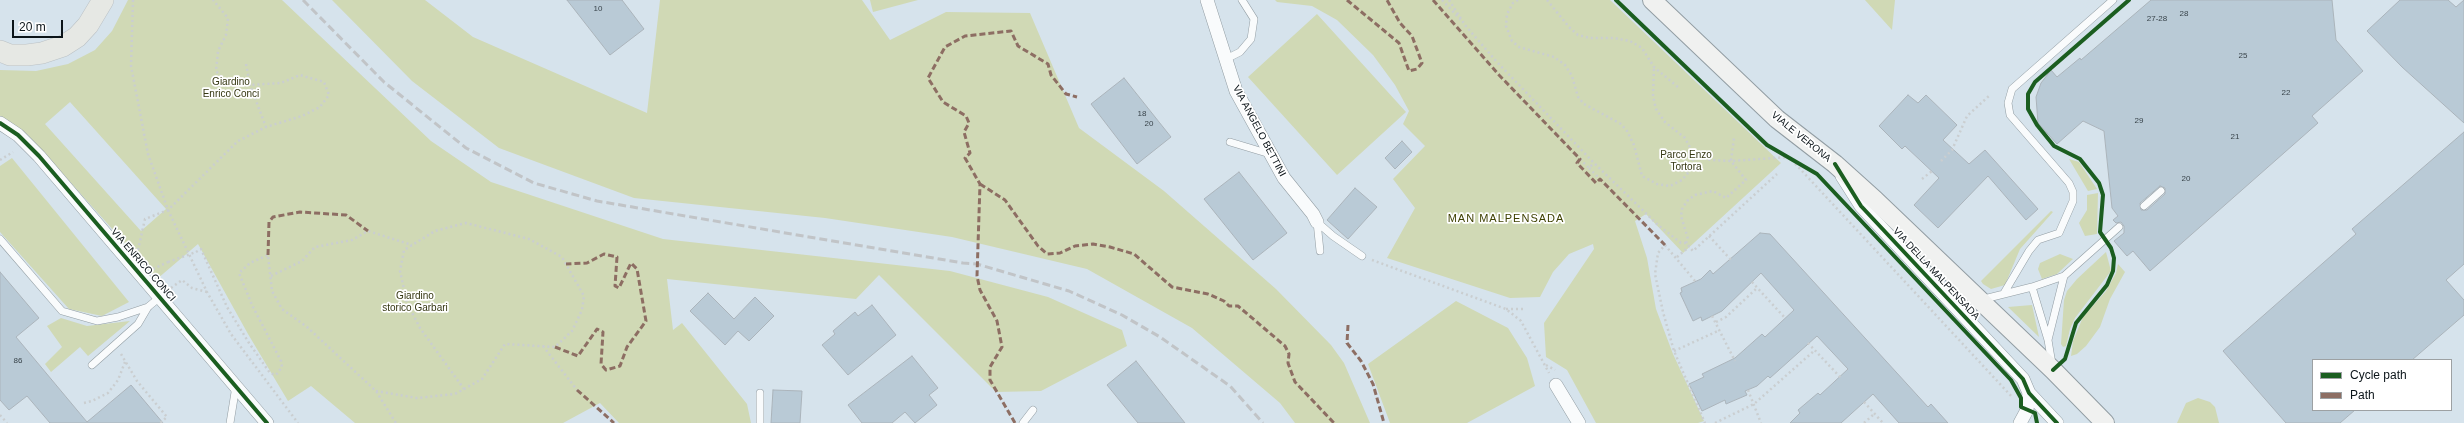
<!DOCTYPE html>
<html>
<head>
<meta charset="utf-8">
<style>
  body { margin:0 }
  #map { position:relative; width:2464px; height:423px; overflow:hidden; background:#d6e3ec; font-family:Arial,sans-serif }
  canvas { display:block }
  .legend { position:absolute; left:2312px; top:359px; width:140px; height:52px; box-sizing:border-box; background:#fff; border:1px solid #9da1a3; margin:0; padding:5px 7px; list-style:none; font-size:12px; color:#0b1419 }
  .legend li { display:flex; align-items:center; gap:8px; height:20px }
  .legend b { width:20px; border:1px solid #9da1a3 }
  .scale { position:absolute; left:12px; top:20px; width:51px; height:18px; box-sizing:border-box; border:2px solid #0b1419; border-top:0; padding-left:5px; font-size:12px; line-height:14px; white-space:nowrap; color:#0b1419; -webkit-text-stroke:3px #fff; paint-order:stroke }
</style>
</head>
<body>
<div id="map">
<canvas width="2464" height="423"></canvas>
<ul class="legend">
<li><b style="height:5px;background:#1b5e20"></b>Cycle path</li>
<li><b style="height:5px;background:#8d6e63"></b>Path</li>
</ul>
<div class="scale">20 m</div>
</div>
<script>
const ctx = document.querySelector('canvas').getContext('2d');
ctx.lineJoin = 'round';
function fillPath(path, color) { ctx.fillStyle = color; ctx.fill(path, 'evenodd'); }
const poly = rows => new Path2D(rows.map(r => 'M' + r).join(''));
function strokePath(path, color, width, dash) { ctx.strokeStyle = color; ctx.lineWidth = width; ctx.lineCap = dash ? 'butt' : 'round'; ctx.setLineDash(dash || []); ctx.stroke(path); }
function label(font, color, halo, rows, align = 'center') {
  ctx.font = font + ' Arial,sans-serif'; ctx.lineWidth = 3.5; ctx.setLineDash([]); ctx.textBaseline = 'middle'; ctx.strokeStyle = halo; ctx.fillStyle = color; for (const [text, x, y, turn = 0] of rows) {
    ctx.save(); ctx.translate(x, y); ctx.rotate((+turn || 0) * Math.PI / 180); ctx.textAlign = isNaN(turn) ? turn : align; if (halo) ctx.strokeText(text, 0, 0); ctx.fillText(text, 0, 0); ctx.restore();
  }
}
const green = poly([
  [128,0,282,0,431,141,491,182,663,239,950,271,1048,297,1122,330,1127,346,1041,391,996,392,879,275,856,299,667,279,673,330,682,323,747,404,751,423,619,423,600,403,563,423,355,423,311,386,288,401,248,334,198,244,157,279,28,135,0,118,0,70,36,71,68,64,95,50,112,31],
  [70,102,166,209,141,231,45,124],
  [332,0,425,0,473,37,647,113,660,0,862,0,890,40,946,12,1030,13,1079,128,1164,191,1276,289,1331,345,1344,363,1370,423,1295,423,1280,403,1192,328,1087,269,952,237,825,218,634,198,499,148,412,81],
  [870,0,918,0,873,12],
  [1275,0,1610,0,1781,163,1683,253,1646,214,1635,221,1647,258,1656,309,1673,354,1704,421,1698,423,1596,423,1567,370,1546,357,1544,323,1594,249,1593,244,1569,254,1553,272,1540,297,1510,298,1387,258,1415,208,1393,179,1425,146,1403,124,1409,111,1395,85,1373,55,1337,20,1312,6,1277,2],
  [1865,0,1895,0,1892,30],
  [1317,14,1406,112,1337,175,1248,77],
  [12,158,129,302,102,316,69,309,0,232,0,166],
  [2069,159,2079,162,2097,189,2088,191],
  [2098,193,2097,234,2085,236,2079,223,2087,210,2087,195],
  [2051,211,2053,212,2020,249,2005,285,1991,289,1983,284,1981,281],
  [2106,252,2111,271,2075,318,2070,329,2066,346,2063,347,2061,344,2064,300,2067,291,2077,279],
  [2060,254,2073,259,2057,274,2042,279,2038,269,2040,263],
  [2118,264,2125,272,2110,299,2100,327,2086,346,2077,354,2071,356,2073,341,2083,317,2106,291,2116,273],
  [1456,301,1508,328,1527,358,1535,386,1467,423,1390,423,1368,364],
  [2032,305,2039,337,2008,307],
  [61,318,87,326,130,321,88,356,80,347,51,372,45,364,62,347,47,326],
  [2198,398,2210,402,2215,407,2219,423,2177,423,2186,403]
]);
const building = poly([
  [567,0,622,0,644,29,610,55,567,0],
  [2151,0,2332,0,2336,40,2363,71,2312,116,2318,123,2150,271,2133,251,2127,256,2114,241,2124,233,2124,226,2121,222,2116,223,2113,220,2118,216,2112,208,2104,131,2083,121,2057,144,2038,123,2036,97,2041,83,2051,70,2057,77,2080,58,2081,60,2151,0],
  [2160,186,2165,188,2165,194,2147,210,2141,210,2140,203,2160,186],
  [2400,0,2448,0,2456,7,2464,0,2464,123,2402,67,2367,31,2400,0],
  [1124,78,1171,137,1137,164,1091,104,1124,78],
  [1908,95,1918,103,1926,95,1957,125,1943,140,1969,164,1985,150,2038,209,2026,220,1988,176,1938,228,1914,205,1939,178,1905,146,1902,149,1879,126,1908,95],
  [2464,132,2464,264,2446,280,2464,300,2464,315,2412,360,2313,360,2313,410,2355,410,2340,423,2286,423,2223,351,2356,234,2352,229,2464,132],
  [1402,141,1412,152,1395,169,1385,158,1402,141],
  [1239,172,1287,233,1253,260,1204,199,1239,172],
  [1355,188,1377,207,1348,239,1327,220,1355,188],
  [1760,233,1770,234,1928,407,1931,404,1948,423,1899,423,1873,394,1841,423,1790,423,1800,413,1798,410,1818,393,1820,395,1848,369,1817,336,1770,378,1768,376,1757,386,1745,391,1747,395,1726,404,1725,400,1702,411,1689,384,1704,377,1702,374,1735,358,1762,334,1765,337,1794,310,1761,273,1722,311,1702,321,1701,317,1693,321,1680,293,1682,292,1681,288,1701,279,1710,270,1713,274,1760,233],
  [0,272,39,318,16,337,87,422,131,385,163,423,50,423,27,396,9,410,0,400,0,272],
  [708,293,734,319,755,297,774,316,749,341,738,331,725,345,690,311,708,293],
  [872,305,896,335,848,375,822,345,835,334,833,331,855,312,858,316,872,305],
  [912,356,938,388,929,395,937,405,915,423,905,412,892,423,862,423,848,405,912,356],
  [1136,361,1185,423,1138,423,1107,385,1136,361],
  [773,390,802,391,800,423,771,423,773,390]
]);
const path = poly([
  [133,0,131,66,148,154,168,210,207,292,231,334,298,423],
  [1442,0,1461,20],
  [1449,0,1465,25,1496,61,1594,163,1658,225,1681,243,1686,243,1693,251,1777,174],
  [1518,0,1513,3,1507,14,1506,26,1512,41,1519,47,1554,57,1565,65,1572,76,1578,97,1584,104,1621,124,1627,131,1634,145,1642,176,1657,184,1670,186,1682,180,1691,169,1694,155,1685,138,1665,122,1656,109,1653,96,1654,67],
  [1547,0,1569,27,1578,35,1590,38,1614,38,1630,41,1642,48,1654,67,1679,88],
  [246,64,250,85,266,127],
  [1694,155,1711,160,1731,161,1789,157,2013,398],
  [1580,159,1589,168,1594,163],
  [0,160,13,152],
  [1941,161,1952,150,1967,116,1990,95],
  [1589,168,1600,179],
  [1922,179,1932,171],
  [1709,236,1732,261],
  [1686,243,1688,239,1681,216,1682,209,1687,201,1695,195,1713,191,1726,198,1746,180,1731,161,1734,138],
  [138,250,145,219,168,210,238,141,266,127,302,116,320,107,329,95,324,82,300,75,281,83,250,85,223,79,216,71,218,51,226,35,228,18,213,0],
  [196,252,201,249,227,307,249,343,270,373,276,375,282,367,281,361,252,305,239,273,250,263,268,255,272,291,282,309,307,327,376,391,396,423],
  [1677,257,1689,247],
  [1372,260,1506,309,1521,321,1549,373],
  [153,269,168,262],
  [271,276,302,261,315,247,352,240,368,231,412,245],
  [1695,281,1665,245,1658,253,1655,274,1663,312,1674,351,1705,423],
  [1752,282,1785,318],
  [171,288,182,280,192,288,207,292],
  [1506,309,1525,309],
  [1712,316,1735,361],
  [1716,322,1726,317,1757,288],
  [1808,343,1841,378],
  [543,346,577,390],
  [1674,351,1720,330],
  [121,354,137,381,167,417,160,423],
  [1546,365,1555,370],
  [1748,390,1761,423],
  [376,391,417,398,455,394,482,379,505,344,555,347,572,331,582,310,584,296,562,257,529,239,466,223,435,231,404,250,400,271,407,303,420,328,464,389],
  [1864,402,1883,423],
  [84,403,92,401,108,393,118,380,125,362],
  [0,415,7,423],
  [1715,423,1754,404,1815,350],
  [1864,423,1874,414]
]);
const service = poly([
  [1226,59,1240,52,1251,39,1254,19,1242,0],
  [1230,142,1270,154],
  [2144,206,2161,191],
  [1317,222,1333,236,1362,256],
  [1317,222,1320,251],
  [0,239,62,311,97,321,118,317,148,307],
  [2032,287,2048,340,2052,364],
  [2004,293,2029,251,2038,240,2059,233,2073,201,2073,192,2069,183,2010,115,2008,103,2012,89,2113,0],
  [1980,300,2032,287,2064,276,2119,227],
  [2048,340,2064,276],
  [92,365,138,324,148,307,160,297],
  [760,393,760,423],
  [230,423,236,386],
  [1023,423,1033,410]
]);
const minor = poly([
  [1207,0,1236,91,1284,178,1313,214,1317,222],
  [0,123,18,135,39,156,267,423],
  [1842,176,1861,206,2023,379,2029,393,2057,423],
  [1556,385,1579,423],
  [2020,423,2027,410,2029,393]
]);
const secondary = poly([
  [1652,0,1777,119,1835,164,1875,200,2053,370,2105,423]
]);
const primary = poly([
  [0,51,10,55,27,55,42,53,63,46,77,37,88,25,103,0]
]);
const rail = poly([
  [303,0,384,82,466,148,534,183,597,201,963,263,977,264,1069,291,1122,315,1160,337,1230,386,1263,423]
]);
const pathBridge = poly([
  [168,262,196,252]
]);
const quiet = poly([
  [1347,0,1399,43,1409,71,1417,69,1422,63,1412,36,1400,23,1387,0],
  [1433,0,1499,75,1580,159,1577,163,1596,183,1600,179,1665,245],
  [980,184,1005,200,1038,246,1047,254,1060,253,1075,246,1093,244,1110,247,1134,254,1172,287,1208,294,1224,301,1229,306,1238,306,1285,346,1289,354,1288,363,1295,382,1334,423],
  [268,255,269,222,273,217,300,212,346,215,368,231],
  [1348,325,1347,343,1361,361,1373,384,1384,423],
  [555,347,578,356,597,329,603,332,601,364,606,370,620,366,627,347,646,321,637,269,631,263,619,288,615,286,617,257,604,254,587,263,566,264],
  [577,390,614,423],
  [1015,423,990,380,990,367,1002,347,997,321,980,290,977,276,980,184,965,158,970,153,964,132,969,123,966,116,943,102,928,78,945,47,965,36,1011,31,1018,46,1048,64,1051,75,1066,94,1077,97]
]);
const cycleway = poly([
  [1616,0,1767,145,1817,174,2011,380,2021,398,2021,407,2035,413,2037,423],
  [0,123,18,135,39,156,267,423],
  [1835,164,1861,206,2023,379,2029,393,2057,423],
  [2053,370,2065,359,2076,323,2107,285,2113,271,2114,258,2111,248,2100,232,2103,195,2099,183,2080,159,2054,146,2037,125,2028,109,2028,94,2035,82,2129,0]
]);
const numberNames = [
  ["10",598,9],
  ["28",2184,14],
  ["27-28",2157,19],
  ["25",2243,56],
  ["22",2286,93],
  ["18",1142,114],
  ["29",2139,121],
  ["20",1149,124],
  ["21",2235,137],
  ["20",2186,179],
  ["86",18,361]
];
const parkNames = [
  ["Giardino",231,82],
  ["Enrico Conci",231,94],
  ["Parco Enzo",1686,155],
  ["Tortora",1686,167],
  ["Giardino",415,296],
  ["storico Garbari",415,308]
];
const streetNames = [
  ["VIA ANGELO BETTINI",1259,131,62],
  ["VIALE VERONA",1801,137,39],
  ["VIA ENRICO CONCI",143,265,49],
  ["VIA DELLA MALPENSADA",1936,274,47]
];
const neighbourhoodNames = [
  ["MAN MALPENSADA",1506,219]
];
fillPath(green, '#d0d9b5');
fillPath(building, '#b9cad6');
strokePath(building, '#abb4bb', 1);
strokePath(service, '#929da3', 8);
strokePath(minor, '#929da3', 14);
strokePath(secondary, '#929da3', 20);
strokePath(primary, '#bbc1c5', 22);
strokePath(path, '#caced0', 2.5, [2, 3]);
strokePath(service, '#f9fbfc', 7);
strokePath(minor, '#f9fbfc', 13);
strokePath(secondary, '#f0f1f0', 18);
strokePath(primary, '#e6e8e4', 21);
strokePath(rail, '#c1c4c7', 3, [8, 4]);
strokePath(pathBridge, '#caced0', 2.5, [2, 3]);
strokePath(quiet, '#8d6e63', 3, [6, 3]);
strokePath(cycleway, '#1b5e20', 4);
label('8px', '#39444b', null, numberNames);
label('10px', '#353712', '#fff', parkNames);
label('10px', '#0b1419', '#fff', streetNames);
ctx.letterSpacing = '1px';
label('11px', '#3e4000', '#fff', neighbourhoodNames);
ctx.letterSpacing = '0px';
</script>
</body>
</html>
